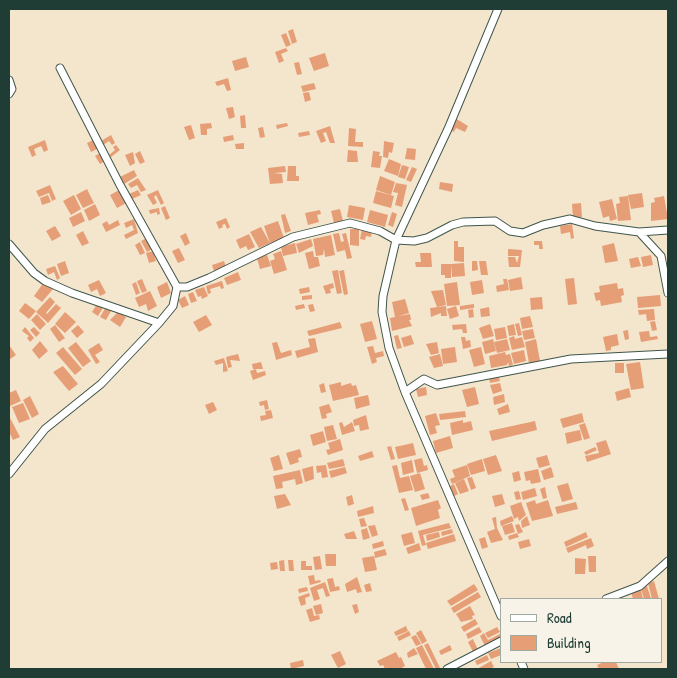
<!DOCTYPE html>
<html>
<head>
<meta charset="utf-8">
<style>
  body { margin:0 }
  #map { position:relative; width:677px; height:678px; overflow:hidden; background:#f4e5cd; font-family:"Patrick Hand",sans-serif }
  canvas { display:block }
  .frame { position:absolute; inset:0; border:10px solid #1f3d34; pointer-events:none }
  .legend { position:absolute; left:500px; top:598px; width:162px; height:65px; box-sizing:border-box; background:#f7f3e8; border:1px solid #a1aaa0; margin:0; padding:6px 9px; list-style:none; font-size:15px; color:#1f3d34 }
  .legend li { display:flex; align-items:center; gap:10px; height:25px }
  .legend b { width:25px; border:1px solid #a1aaa0 }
</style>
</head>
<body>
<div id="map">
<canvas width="677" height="678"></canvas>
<div class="frame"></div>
<ul class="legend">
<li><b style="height:6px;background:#fff"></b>Road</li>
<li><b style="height:14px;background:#e69e77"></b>Building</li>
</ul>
</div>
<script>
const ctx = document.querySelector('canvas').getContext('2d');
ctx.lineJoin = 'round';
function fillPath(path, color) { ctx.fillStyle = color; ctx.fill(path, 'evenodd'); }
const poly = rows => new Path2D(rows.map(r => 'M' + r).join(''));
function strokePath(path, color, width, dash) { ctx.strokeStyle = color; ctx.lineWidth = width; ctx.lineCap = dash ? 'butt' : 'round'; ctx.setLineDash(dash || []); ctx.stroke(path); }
const building = poly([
  [293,29,297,42,292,44,288,31],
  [286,33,291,45,286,47,281,35],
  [286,48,288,51,281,54,284,61,279,63,275,52],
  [325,53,329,66,314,71,309,58],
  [246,57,249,67,235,71,232,61],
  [299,62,302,74,297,75,294,63],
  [228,78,231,90,227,91,224,84,217,86,215,82],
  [314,83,316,89,303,92,301,86],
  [309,92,311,100,305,102,303,93],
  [233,107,235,117,229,119,226,108],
  [245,115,246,128,241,128,240,116],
  [455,118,468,126,465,132,456,128,454,132,449,129],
  [211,123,212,128,207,129,207,135,201,135,200,124],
  [287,123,288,126,277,129,276,125],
  [191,125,195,138,189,140,184,127],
  [330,126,335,143,330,143,326,132,323,133,326,141,321,143,316,131],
  [263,127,265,137,260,138,258,128],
  [349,128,356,129,355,142,363,142,363,147,348,146],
  [309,131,310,135,299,137,298,133],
  [111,135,115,143,112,145,109,141,103,145,101,141],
  [233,135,234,140,224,142,223,137],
  [95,139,99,148,91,152,87,143],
  [45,140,48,150,44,152,41,146,34,149,36,155,32,157,28,147],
  [384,141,394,143,392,153,389,152,388,158,383,157],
  [244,143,244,149,236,149,235,144],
  [116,145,120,150,111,157,109,155,115,150,113,147],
  [407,148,416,149,415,160,405,159],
  [348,150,357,151,358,162,347,162],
  [140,151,145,162,140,164,135,154],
  [373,151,380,152,379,156,382,156,380,168,371,167],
  [133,152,135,163,130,166,125,155],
  [100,153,105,161,100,164,95,156],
  [389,159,401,164,398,176,384,171],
  [402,165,409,167,405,179,398,177],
  [285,166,286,172,274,173,282,174,283,183,270,184,268,168],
  [288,166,296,166,296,176,299,176,299,181,287,181],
  [412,167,417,169,411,182,406,180],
  [134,170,137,176,124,184,120,177],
  [380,176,395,182,391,195,376,190],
  [138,178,146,190,141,192,137,185,131,188,128,184],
  [440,182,453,184,452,192,439,189],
  [396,183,407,185,402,207,395,205,398,193,393,192],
  [50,185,56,199,52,201,49,193,39,197,36,191],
  [87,189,94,203,83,208,76,195],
  [121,189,128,202,117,208,110,195],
  [138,190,141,195,132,199,129,194],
  [158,190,164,203,161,205,156,195,154,197,157,203,153,205,147,195],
  [376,191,394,196,391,208,373,203],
  [642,193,644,207,631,209,628,195],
  [48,195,51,202,42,205,40,198],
  [74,195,81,209,71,215,63,201],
  [628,196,631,220,618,221,616,204,620,203,619,197],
  [664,196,668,219,651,221,651,203,655,202,654,198],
  [612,199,617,219,610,221,609,216,603,218,599,202],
  [581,203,582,217,573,218,572,204],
  [95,204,100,215,89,221,84,210],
  [349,205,365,208,363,220,347,217],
  [165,206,170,218,166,220,161,208],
  [159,208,160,214,157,215,157,212,150,214,149,210],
  [340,209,343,221,334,223,331,211],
  [320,210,321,214,317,215,319,222,308,225,305,213],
  [370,210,388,215,385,227,367,222],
  [81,212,85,221,73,227,69,218],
  [392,212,397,214,393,227,388,225],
  [285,214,291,231,285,233,281,215],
  [226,218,230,227,227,229,225,224,222,225,223,227,219,229,216,222],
  [134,219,138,233,126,239,124,235,134,230,132,225,126,228,124,223],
  [118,220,120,225,106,232,102,224,107,221,109,225],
  [278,221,284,238,270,243,264,226],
  [572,224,574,238,571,239,570,232,561,234,560,226],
  [55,226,61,236,52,241,46,231],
  [261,227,270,243,259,248,250,232],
  [350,229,359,229,359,246,350,245],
  [362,229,372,231,371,237,366,236,365,240,360,239],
  [83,231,89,243,82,246,76,235],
  [186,233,190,243,185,246,180,236],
  [339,233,341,242,344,241,342,234,346,233,352,258,347,259,345,250,337,252,333,234],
  [249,234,255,247,248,250,246,246,240,249,236,240],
  [331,235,335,255,325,257,324,249,323,255,316,256,313,239],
  [147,238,152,249,147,252,141,241],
  [311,239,313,246,299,253,296,244],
  [454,241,458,241,458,247,464,247,464,262,454,261],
  [534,241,542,241,543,249,539,249,539,245,534,245],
  [140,242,145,253,140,255,135,245],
  [295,243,297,253,283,256,281,247],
  [614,243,618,261,605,263,602,246],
  [179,248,185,260,178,263,172,251],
  [508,249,522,250,520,267,509,267,508,257,515,257,517,263,519,256,508,256],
  [153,251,156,261,149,263,146,253],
  [281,251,287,270,274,274,270,261,275,259,273,254],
  [313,251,314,257,318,257,320,266,309,269,305,253],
  [420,253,431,253,432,267,416,267,415,262,421,262],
  [267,255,271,266,260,269,257,258],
  [651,255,653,265,643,267,641,257],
  [638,257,641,266,631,268,629,259],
  [65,261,69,273,61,276,57,264],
  [224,261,226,267,214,271,212,265],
  [472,261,477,261,478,270,472,271],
  [479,261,486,261,488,275,481,275],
  [464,263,465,276,452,277,451,264],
  [441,264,451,264,451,278,445,278,445,275,441,275],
  [55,266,60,278,57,280,54,272,48,275,46,269],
  [338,270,342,293,337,294,332,271],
  [344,270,348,294,344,295,339,271],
  [238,272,241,280,227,285,224,278],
  [521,277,523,289,510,291,508,280],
  [574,278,577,304,568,305,565,279],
  [142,279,147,291,142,293,137,281],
  [503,279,507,279,509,290,497,292,496,286,504,284],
  [99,280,106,293,100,296,97,289,91,292,88,285],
  [482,280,484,293,472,295,470,282],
  [222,281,224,288,221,289,220,286,210,289,211,293,208,294,206,286],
  [44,282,53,289,42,302,34,296],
  [136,282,140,293,136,295,132,284],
  [167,282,171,293,161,298,157,287],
  [457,282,460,305,447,306,444,284],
  [333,283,334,288,330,289,331,293,326,294,323,286],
  [617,283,618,289,623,288,624,295,621,296,622,302,601,306,600,300,596,301,594,293,600,292,599,286],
  [204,287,208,296,202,299,201,296,198,297,195,290],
  [309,287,310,292,300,294,299,289],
  [443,290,446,305,437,307,431,291],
  [150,291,157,306,148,311,146,304,139,307,135,298],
  [193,292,197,301,191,303,188,294],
  [312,295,312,299,302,300,302,296],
  [660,295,661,306,638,308,637,297],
  [185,296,189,305,182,308,178,300],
  [50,297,55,302,46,313,47,314,56,304,61,308,48,323,36,312],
  [542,297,543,309,531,310,530,298],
  [405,299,409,313,399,316,410,314,411,320,409,320,412,326,392,331,390,318,395,317,392,302],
  [25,303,36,311,29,319,19,311],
  [97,304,103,308,98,316,92,312],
  [304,304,305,308,296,310,295,306],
  [313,304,315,311,310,312,308,305],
  [474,304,474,308,460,310,460,306],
  [446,306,447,316,441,316,441,313,431,317,430,308],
  [456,306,459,316,450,319,447,309],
  [106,307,111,311,106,320,100,317],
  [489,307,490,316,481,317,480,309],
  [473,309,474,317,469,318,468,310],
  [654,309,655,320,647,321,646,314,639,315,638,310],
  [65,312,76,322,65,333,55,324],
  [118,312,126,317,120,327,110,320],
  [37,314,46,324,40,330,31,320],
  [206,315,212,325,199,332,193,322],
  [530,316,533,327,522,329,520,318],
  [372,321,377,339,365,342,360,324],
  [655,321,657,330,652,331,650,322],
  [340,322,342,328,309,336,307,331],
  [519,323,522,335,518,336,515,324],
  [466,324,467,333,463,333,462,329,453,330,452,325],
  [490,324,494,336,483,339,479,328],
  [514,324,516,335,509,336,507,326],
  [55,325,65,338,59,342,50,329],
  [78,325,84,332,77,338,71,331],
  [25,327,34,338,30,342,27,338,29,336,22,331],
  [34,327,40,333,36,337,30,330],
  [505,327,507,338,496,340,494,329],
  [533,329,535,338,524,340,522,331],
  [628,330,629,339,625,340,623,331],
  [649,331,650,337,657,336,658,339,641,342,639,332],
  [617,334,619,345,611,347,611,350,606,351,603,337],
  [398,335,402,348,397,349,394,336],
  [411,335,414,344,404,347,401,338],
  [514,336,515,339,522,337,525,347,512,350,509,338],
  [461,337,465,337,466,341,470,340,471,347,463,349],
  [315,338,318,352,297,358,295,351,310,347,308,339],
  [493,339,496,351,485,354,482,342],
  [507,339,510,350,497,353,494,342],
  [536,339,540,361,529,363,525,342],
  [40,341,48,351,39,359,32,350],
  [76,342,91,361,83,367,68,348],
  [277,342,281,353,291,350,292,355,276,360,272,343],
  [437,342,439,353,431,355,426,344],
  [99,343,103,350,95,355,100,362,96,364,88,350],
  [9,345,16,355,10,359,9,357],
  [373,346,375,353,383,351,384,356,376,358,377,362,372,364,367,347],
  [63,347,82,369,75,375,56,353],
  [455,347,457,362,443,364,441,349],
  [481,347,485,364,474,367,469,350],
  [524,350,526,361,514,364,511,353],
  [505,352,506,355,510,354,513,365,509,366,508,362,507,365,491,368,489,356],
  [238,354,240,361,230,360,232,367,228,368,226,357],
  [440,354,443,366,434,368,429,357],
  [224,358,228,371,223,372,223,363,216,365,214,361],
  [261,362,263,369,253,369,252,364],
  [640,362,644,388,631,390,626,364],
  [615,363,624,363,624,373,615,373],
  [63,366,78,384,69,391,53,372],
  [256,369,257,373,265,371,266,375,253,380,250,371],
  [498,375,500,381,490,383,489,378],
  [341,382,341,386,351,383,352,386,356,385,359,395,333,401,329,385],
  [324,383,326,392,321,393,319,385],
  [500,383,502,391,493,394,490,385],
  [426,387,427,395,418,397,416,389],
  [475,387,479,404,467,407,462,390],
  [629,388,631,397,617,401,615,392],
  [16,390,21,401,10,406,9,393],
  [504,394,505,402,494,405,493,397],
  [368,395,370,405,356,409,354,398],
  [30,396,39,414,32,418,23,400],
  [267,400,269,409,265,410,264,405,260,406,259,402],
  [213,402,217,410,209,414,205,405],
  [23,403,30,419,19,423,12,407],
  [329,404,332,412,326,414,327,418,322,419,319,407],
  [508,404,510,412,499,415,497,409],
  [271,410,273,418,261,421,260,416,266,415,265,411],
  [465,411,466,417,440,420,439,414],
  [436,413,440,425,435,426,437,433,430,435,425,416],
  [582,413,584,422,563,428,560,419],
  [366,415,369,429,360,431,359,425,354,426,353,420],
  [9,416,20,437,13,440,9,432],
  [463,420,463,423,471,421,473,430,452,435,450,423],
  [535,421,537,430,492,441,489,431],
  [342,422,344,427,352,422,355,431,342,435,339,423],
  [585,423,590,438,584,440,579,425],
  [333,425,337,439,327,441,324,427],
  [580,430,582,440,567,444,565,433],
  [323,431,326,442,313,446,310,435],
  [450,436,453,448,436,453,433,441],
  [340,439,343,450,328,455,326,450,330,449,328,443],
  [606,440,611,454,587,462,585,456,599,453,596,443],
  [413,443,416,455,398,459,395,447],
  [391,446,395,459,391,460,387,447],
  [595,447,597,450,586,455,584,452],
  [300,449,302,457,298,458,299,462,290,465,286,453],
  [372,451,374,457,360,461,358,456],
  [279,455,283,469,274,471,270,458],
  [496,455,502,471,488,475,483,459],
  [547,455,550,465,539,468,536,458],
  [422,458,424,466,427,465,428,470,417,473,414,460],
  [343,459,345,466,329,469,327,463],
  [482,459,485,471,471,475,467,464],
  [412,460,414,472,403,475,401,463],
  [326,465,328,477,322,478,321,472,317,473,316,466],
  [397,465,400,478,409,476,413,490,399,493,392,466],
  [467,465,470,476,452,484,450,479,455,477,452,470],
  [313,466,314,479,305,482,302,469],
  [345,467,347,473,331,478,329,471],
  [551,467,554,477,544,480,541,471],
  [538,469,541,482,531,484,530,480,526,481,524,472],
  [300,470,303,483,296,485,295,479,282,482,283,488,276,489,273,476],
  [519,471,521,480,514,482,512,473],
  [420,473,425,489,415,492,410,476],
  [472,477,476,488,471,490,467,478],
  [464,479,469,491,460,494,455,483],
  [568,483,573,499,562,502,557,486],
  [454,484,458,494,454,496,450,486],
  [545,487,547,498,543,499,540,489],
  [535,488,537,496,523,500,521,492],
  [519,491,521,499,516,500,514,492],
  [428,493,430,498,422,500,420,495],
  [285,494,291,505,277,509,274,496],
  [502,494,505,504,495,507,492,496],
  [352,495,354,504,348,506,346,497],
  [405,498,409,510,405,511,401,499],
  [438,500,441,508,438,510,440,518,416,526,411,508],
  [535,500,536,504,548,500,553,516,532,521,526,503],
  [521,502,526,515,519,521,518,517,514,519,510,506],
  [576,502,578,509,557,514,555,507],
  [373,506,374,513,358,517,357,511],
  [512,516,514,521,501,526,500,521],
  [527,516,530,525,522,528,521,521],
  [496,517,497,528,503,540,491,543,487,532,495,529,492,518],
  [364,518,367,526,361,527,359,519],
  [449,523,451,528,423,535,426,545,422,546,418,531],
  [512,523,515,532,505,535,502,526],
  [519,524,523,532,518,534,515,525],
  [375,525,378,535,372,537,368,526],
  [367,528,370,538,363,540,361,530],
  [452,529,453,533,442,536,441,532],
  [354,531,357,539,346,539,344,534],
  [412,532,415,543,404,546,401,535],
  [439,532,440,537,427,541,426,535],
  [586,532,588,537,566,547,564,542],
  [517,533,519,537,509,540,508,536],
  [454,534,456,541,428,549,426,543],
  [485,537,488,547,482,549,479,539],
  [591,538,594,546,587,549,586,545,568,553,566,548],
  [529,539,531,546,520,549,518,542],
  [383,541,384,546,373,549,372,544],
  [419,543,421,550,408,554,406,548],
  [385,549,387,555,375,558,374,552],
  [325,554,336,554,336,566,326,566],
  [320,556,322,569,315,570,313,557],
  [374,556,377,570,365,572,362,558],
  [588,556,596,556,596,572,589,572],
  [575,558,586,559,585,574,575,574],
  [284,560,285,571,280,571,279,561],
  [288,560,293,560,294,571,289,571],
  [301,561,306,561,306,566,312,566,312,570,301,570],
  [277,562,278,569,271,570,270,563],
  [314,575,315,581,320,580,321,582,310,585,308,576],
  [357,577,362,592,357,593,356,589,347,592,345,584],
  [333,578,335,587,339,586,340,590,330,592,327,579],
  [654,581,659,599,652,599,648,583],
  [325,582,330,596,326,597,323,588,317,590,320,599,314,601,310,588],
  [370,583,372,591,366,592,364,585],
  [474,584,478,590,451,606,447,601],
  [647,586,651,599,644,599,641,588],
  [307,587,308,591,299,593,298,589],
  [641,590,643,599,633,599,631,592],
  [478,592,481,597,454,613,451,608],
  [309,593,310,596,305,598,306,604,301,606,298,597],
  [321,604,323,613,316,615,313,606],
  [357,604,359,612,355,614,352,605],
  [470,606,475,615,472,616,473,619,461,622,456,614],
  [312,608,314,616,319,615,320,619,310,622,306,610],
  [475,619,478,624,464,632,461,627],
  [406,626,408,631,396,636,394,632],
  [479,627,482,632,468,639,466,634],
  [497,627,500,632,488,638,485,633],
  [421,630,427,641,422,644,416,633],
  [409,631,411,635,399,641,397,637],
  [484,633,488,640,500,634,501,638,485,646,480,636],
  [416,635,421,644,416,646,411,637],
  [473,639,478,650,473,652,468,642],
  [428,643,440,668,438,669,436,669,424,645],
  [422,645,434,669,426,669,416,648],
  [450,645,452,650,441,655,439,651],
  [414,648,418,654,408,658,407,653],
  [501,648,501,655,491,659,488,653],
  [340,651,346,664,338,668,331,655],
  [396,652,399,658,401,657,405,666,400,669,385,669,383,665,380,666,377,661],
  [487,655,489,660,477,665,475,661],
  [303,660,304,666,291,669,290,663],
  [491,661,494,667,489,669,477,669],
  [604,662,616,662,619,669,599,669,597,665]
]);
const minor = poly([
  [60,68,120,185,177,287],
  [9,80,12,89,9,94],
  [639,232,668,230],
  [9,244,34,273,45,281,72,293,159,323,173,306,177,287,187,287,209,278,293,237,350,223,380,231,396,240,448,129,498,9],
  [405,392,424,379,437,385,571,359,668,354],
  [9,474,45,429,101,384,159,323],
  [606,599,640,586,668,561],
  [501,616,405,392,389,348,382,312,383,296,396,240,414,241,427,238,452,225,463,222,495,221,510,231,523,233,543,225,570,219,595,226,639,232,661,256,668,293],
  [521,662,524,669],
  [447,669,501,641]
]);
fillPath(building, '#e69e77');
strokePath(minor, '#3f564b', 9);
strokePath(minor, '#fff', 7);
</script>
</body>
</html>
